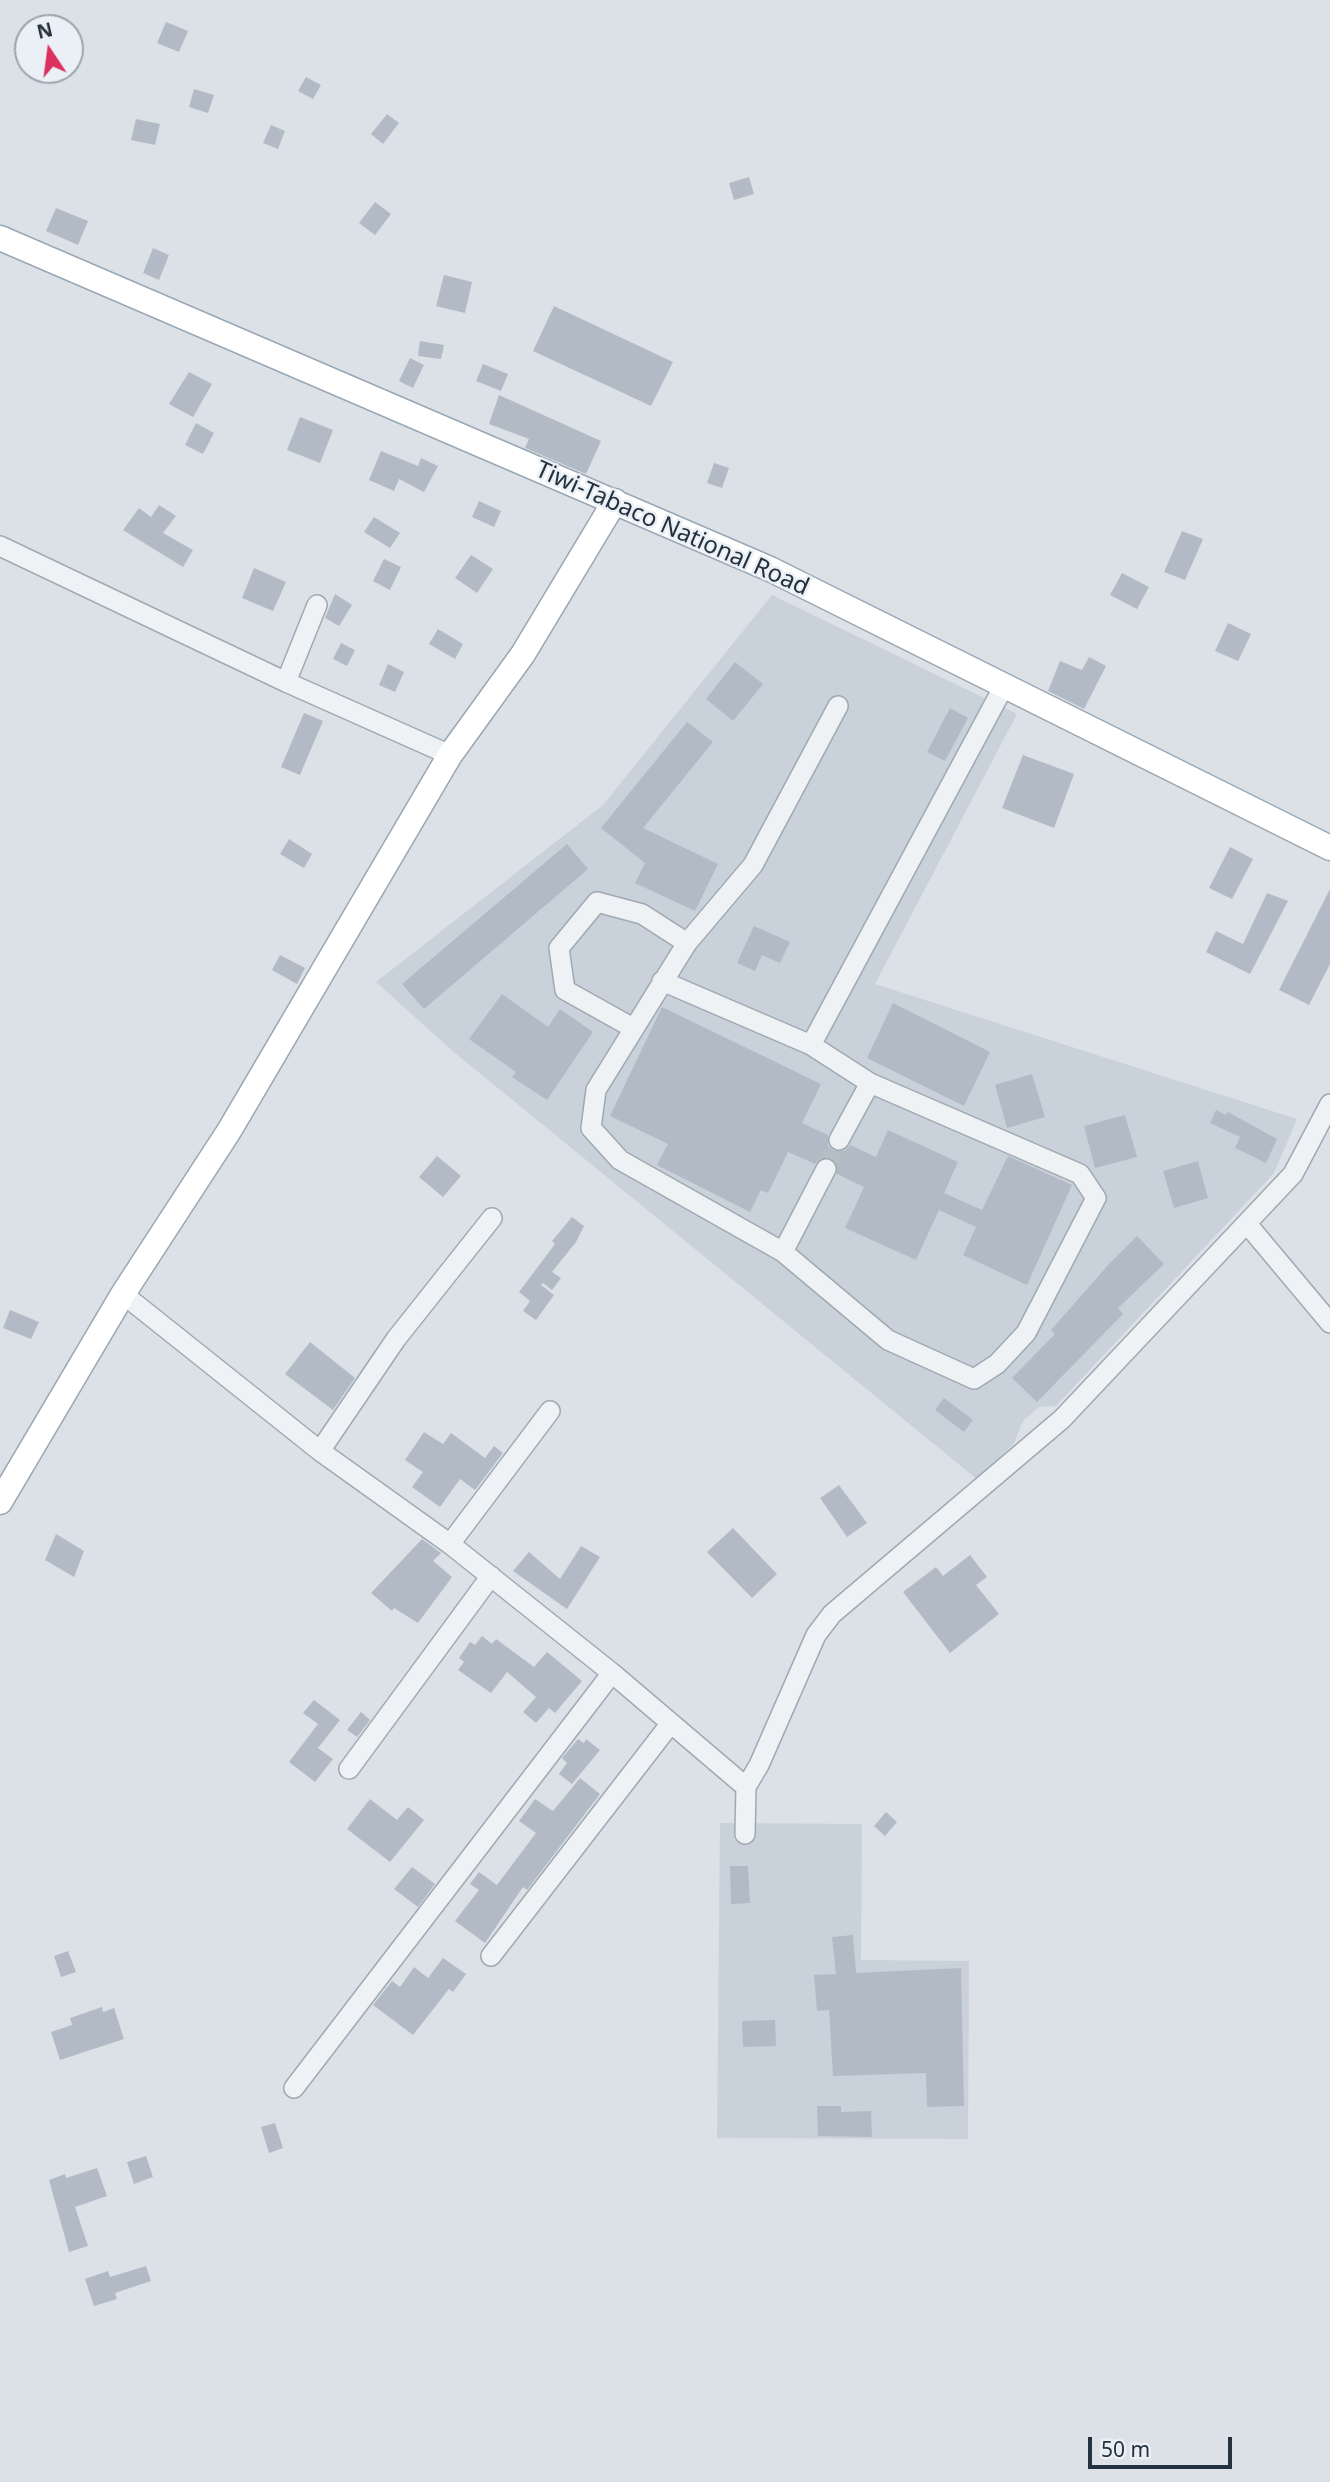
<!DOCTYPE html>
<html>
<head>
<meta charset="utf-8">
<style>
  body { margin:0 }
  #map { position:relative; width:1330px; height:2482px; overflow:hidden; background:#dbe1e7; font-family:"Noto Sans",sans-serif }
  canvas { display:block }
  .north { position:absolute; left:14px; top:14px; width:70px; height:70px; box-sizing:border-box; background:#eaf0f5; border:2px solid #9ba4ac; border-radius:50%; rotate:347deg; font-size:19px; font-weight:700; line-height:28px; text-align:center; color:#24313f }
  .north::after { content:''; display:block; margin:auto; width:24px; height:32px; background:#dc315f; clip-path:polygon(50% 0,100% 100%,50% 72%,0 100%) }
  .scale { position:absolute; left:1088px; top:2437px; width:144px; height:32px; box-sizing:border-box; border:4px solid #24313f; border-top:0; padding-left:9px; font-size:21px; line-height:24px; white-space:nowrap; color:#24313f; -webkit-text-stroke:5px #eaf0f5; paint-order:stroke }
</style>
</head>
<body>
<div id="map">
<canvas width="1330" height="2482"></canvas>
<div class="north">N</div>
<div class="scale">50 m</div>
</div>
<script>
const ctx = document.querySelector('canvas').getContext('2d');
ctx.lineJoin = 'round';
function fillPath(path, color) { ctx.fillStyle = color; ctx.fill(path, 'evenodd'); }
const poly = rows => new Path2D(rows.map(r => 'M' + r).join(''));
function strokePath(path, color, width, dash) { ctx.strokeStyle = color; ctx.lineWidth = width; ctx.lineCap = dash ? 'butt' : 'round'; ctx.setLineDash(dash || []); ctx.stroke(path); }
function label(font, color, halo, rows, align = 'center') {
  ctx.font = font + ' "Noto Sans",sans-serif'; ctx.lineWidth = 5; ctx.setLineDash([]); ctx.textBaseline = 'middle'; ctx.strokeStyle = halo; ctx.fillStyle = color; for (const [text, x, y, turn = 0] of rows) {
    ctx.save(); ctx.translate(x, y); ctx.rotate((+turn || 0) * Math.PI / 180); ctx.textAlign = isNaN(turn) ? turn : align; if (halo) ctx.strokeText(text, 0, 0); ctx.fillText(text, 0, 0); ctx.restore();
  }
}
const built = poly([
  [772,595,1017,714,875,984,1297,1119,1274,1173,1056,1406,1039,1407,1023,1421,1014,1443,978,1480,455,1053,376,982,603,805],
  [720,1823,862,1824,861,1960,969,1961,968,2139,717,2138]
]);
const building = poly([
  [166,22,188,31,179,52,157,43],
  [306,77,321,85,313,99,298,91],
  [194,89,214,95,208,113,189,107],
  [387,114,399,123,383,144,371,134],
  [136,119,160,124,155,145,131,140],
  [271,125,285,131,278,149,263,143],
  [749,177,754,194,734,200,729,183],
  [375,202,391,214,375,235,359,223],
  [56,208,88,221,78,245,46,231],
  [153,248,169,255,159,280,143,273],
  [444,275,472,282,465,313,436,306],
  [554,306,673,362,651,406,533,351],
  [420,341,444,345,441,359,418,356],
  [410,358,424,365,413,388,399,381],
  [483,364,508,374,501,391,476,381],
  [189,372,212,384,193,417,169,404],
  [499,395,601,441,586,474,525,448,529,439,489,424],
  [300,417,333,430,320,463,287,450],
  [196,423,214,433,203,454,185,445],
  [381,451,418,466,421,458,438,466,424,492,399,479,394,491,369,480],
  [714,463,729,468,722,488,707,483],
  [479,501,501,511,494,527,472,517],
  [159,505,176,516,163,533,193,550,183,567,123,530,139,508,151,517],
  [374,517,400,533,390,548,364,532],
  [1182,531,1203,539,1185,580,1164,572],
  [471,555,493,569,477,593,455,578],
  [384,559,401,567,390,590,373,581],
  [254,568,286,582,273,611,242,598],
  [1122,573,1149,587,1137,609,1110,595],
  [335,594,352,605,339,626,325,618],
  [1228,623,1251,634,1238,661,1215,651],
  [438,629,463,644,455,659,429,644],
  [341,643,355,650,347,666,333,659],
  [1089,657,1106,666,1084,709,1048,691,1060,661,1082,670],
  [735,662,763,684,733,721,706,699],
  [388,664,404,672,395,692,379,685],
  [950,708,968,718,945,761,927,752],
  [304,713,323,721,300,775,281,767],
  [687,722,713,742,643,828,718,864,695,911,635,883,645,863,601,828],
  [1023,755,1074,774,1054,828,1002,808],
  [289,839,312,854,304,868,280,854],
  [567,844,588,869,424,1009,402,984],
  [1230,847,1253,859,1232,899,1209,888],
  [1330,889,1330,964,1309,1005,1279,990],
  [1267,893,1288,901,1250,974,1206,952,1216,931,1243,944],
  [754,926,790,942,780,963,762,955,755,971,737,963],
  [280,955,305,968,297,984,272,970],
  [502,994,548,1027,560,1009,593,1032,547,1100,512,1077,516,1072,469,1039],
  [893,1003,990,1052,964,1106,867,1058],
  [662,1007,821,1084,802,1123,828,1135,828,1146,834,1151,845,1151,850,1145,876,1157,888,1130,958,1162,944,1193,982,1210,1008,1156,1072,1185,1027,1285,963,1255,976,1227,939,1210,916,1260,845,1228,864,1187,837,1174,837,1163,831,1158,820,1158,815,1164,788,1152,768,1193,761,1190,750,1212,657,1165,668,1144,610,1116],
  [1032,1074,1045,1117,1007,1128,995,1085],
  [1216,1110,1226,1115,1228,1112,1277,1139,1266,1163,1235,1148,1240,1137,1210,1123],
  [1125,1115,1137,1157,1095,1168,1084,1126],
  [437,1156,461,1176,443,1197,419,1177],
  [1198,1161,1208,1198,1174,1208,1163,1171],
  [572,1217,584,1226,576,1242,552,1272,561,1278,552,1290,543,1283,541,1285,554,1295,536,1320,523,1311,530,1301,519,1292,555,1244,552,1241],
  [1137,1236,1164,1264,1118,1308,1123,1314,1037,1402,1012,1378,1055,1334,1051,1330,1109,1264],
  [10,1310,39,1322,31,1339,3,1328],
  [310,1342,355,1378,333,1410,285,1374],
  [944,1398,973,1420,964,1432,935,1410],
  [424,1432,443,1444,451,1433,485,1458,494,1446,503,1453,475,1490,460,1479,440,1507,412,1487,423,1472,405,1460],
  [839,1485,867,1523,847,1537,820,1498],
  [733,1528,777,1574,752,1598,707,1552],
  [56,1534,84,1551,74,1577,45,1560],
  [422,1539,441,1553,433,1561,452,1577,418,1623,394,1608,392,1611,371,1593],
  [581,1546,600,1557,567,1609,513,1571,529,1552,560,1579],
  [970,1555,987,1577,976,1585,999,1614,950,1653,903,1592,936,1567,943,1576],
  [482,1636,492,1644,496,1639,534,1667,547,1652,582,1681,555,1713,549,1708,536,1723,523,1712,536,1697,507,1672,491,1693,458,1670,464,1662,459,1658,470,1642,475,1645],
  [314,1700,340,1720,318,1748,333,1759,315,1782,289,1762,318,1724,303,1713],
  [361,1712,370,1720,357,1737,347,1730],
  [578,1739,584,1743,586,1739,600,1750,572,1784,559,1774,567,1763,562,1758],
  [580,1778,600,1794,527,1890,523,1887,485,1943,455,1921,479,1890,470,1884,479,1872,497,1885,536,1833,519,1821,535,1799,553,1811],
  [370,1799,397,1820,408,1807,424,1820,390,1862,347,1829],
  [886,1812,897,1822,885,1836,874,1826],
  [730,1866,748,1866,750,1903,731,1904],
  [412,1867,435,1884,418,1907,394,1889],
  [853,1935,856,1973,961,1968,964,2106,927,2107,926,2073,833,2076,829,2010,817,2011,814,1975,836,1974,832,1937],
  [68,1951,76,1972,61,1977,54,1956],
  [443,1958,466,1974,453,1992,449,1989,413,2035,373,2005,392,1981,400,1987,414,1967,428,1978],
  [102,2007,103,2012,114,2008,124,2039,60,2060,51,2032,72,2025,70,2018],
  [775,2020,776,2046,743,2047,742,2021],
  [817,2106,841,2106,841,2112,871,2111,872,2137,818,2136],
  [275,2123,283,2148,269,2153,261,2127],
  [146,2156,153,2177,134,2184,127,2162],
  [97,2168,107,2196,75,2207,88,2246,69,2252,49,2180,65,2174,66,2178],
  [146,2266,151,2281,115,2293,117,2299,94,2306,85,2279,108,2271,110,2277]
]);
const minorTunnel = poly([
  [826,1169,839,1140]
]);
const minor = poly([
  [0,546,286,682,450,755],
  [286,682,317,605],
  [662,981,811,1045,1004,686],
  [633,1028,565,990,559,948,597,902,642,914,687,943],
  [811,1045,870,1083,1080,1174,1096,1198,1026,1333,997,1364,974,1379,888,1340,783,1252,620,1160,591,1128,596,1090,687,943,753,865,838,706],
  [839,1140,870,1083],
  [1248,1225,1330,1323],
  [783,1252,826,1169],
  [123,1294,320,1451,450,1544,612,1673,746,1787],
  [320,1451,396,1339,492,1218],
  [450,1544,550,1411],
  [349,1769,491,1576],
  [745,1834,746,1787,759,1765,816,1635,832,1614,1062,1419,1293,1174,1330,1104],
  [491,1956,671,1723],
  [294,2088,612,1673]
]);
const major = poly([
  [0,238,770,569,1330,848],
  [0,1502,123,1294,229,1131,450,755,523,654,615,501]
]);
const streetNames = [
  ["Tiwi-Tabaco National Road",672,529,24]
];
fillPath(built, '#c9d1da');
fillPath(building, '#b2bbc5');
strokePath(minorTunnel, '#b6bec5', 19, [19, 10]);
strokePath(minor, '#a0a9b1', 22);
strokePath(major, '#99a7b4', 27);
strokePath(minor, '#eef2f5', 19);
strokePath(major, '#fff', 24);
label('24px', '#24313f', '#eaf0f5', streetNames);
</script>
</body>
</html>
